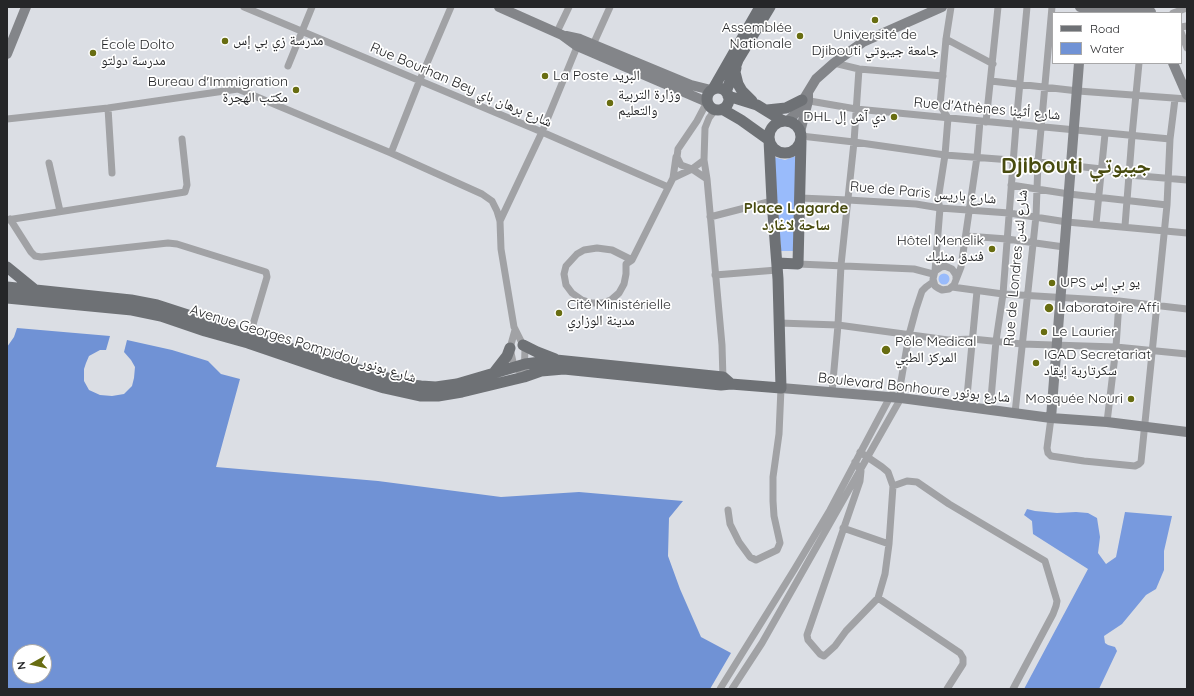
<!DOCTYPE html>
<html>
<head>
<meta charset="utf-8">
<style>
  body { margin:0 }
  #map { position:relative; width:1194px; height:696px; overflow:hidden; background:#dbdee4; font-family:Quicksand,sans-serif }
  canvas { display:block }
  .frame { position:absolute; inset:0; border:8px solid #252628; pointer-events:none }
  .legend { position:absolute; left:1052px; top:12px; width:130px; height:52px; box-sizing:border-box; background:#fff; border:1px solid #a8a8a9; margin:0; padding:5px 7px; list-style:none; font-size:12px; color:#252628 }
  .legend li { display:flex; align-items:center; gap:8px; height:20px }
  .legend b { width:20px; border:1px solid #a8a8a9 }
  .north { position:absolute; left:12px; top:644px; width:40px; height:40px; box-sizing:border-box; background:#fff; border:1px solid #a8a8a9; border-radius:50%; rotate:262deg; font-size:11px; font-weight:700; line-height:16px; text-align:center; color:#252628 }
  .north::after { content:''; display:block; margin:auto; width:14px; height:18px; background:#686d11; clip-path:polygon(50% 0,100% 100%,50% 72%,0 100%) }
</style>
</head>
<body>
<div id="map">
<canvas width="1194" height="696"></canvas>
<div class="frame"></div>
<ul class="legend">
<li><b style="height:5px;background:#6e7175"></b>Road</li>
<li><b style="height:11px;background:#7092d5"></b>Water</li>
</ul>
<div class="north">N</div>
</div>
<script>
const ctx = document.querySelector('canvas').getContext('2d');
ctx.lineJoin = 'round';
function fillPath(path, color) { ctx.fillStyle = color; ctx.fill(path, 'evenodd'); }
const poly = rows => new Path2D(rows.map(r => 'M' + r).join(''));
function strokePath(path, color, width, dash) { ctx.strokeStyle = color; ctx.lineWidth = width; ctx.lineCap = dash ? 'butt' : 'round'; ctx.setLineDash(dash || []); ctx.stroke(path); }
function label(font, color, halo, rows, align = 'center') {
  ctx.font = font + ' Quicksand,"Noto Naskh Arabic",sans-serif'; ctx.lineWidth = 3.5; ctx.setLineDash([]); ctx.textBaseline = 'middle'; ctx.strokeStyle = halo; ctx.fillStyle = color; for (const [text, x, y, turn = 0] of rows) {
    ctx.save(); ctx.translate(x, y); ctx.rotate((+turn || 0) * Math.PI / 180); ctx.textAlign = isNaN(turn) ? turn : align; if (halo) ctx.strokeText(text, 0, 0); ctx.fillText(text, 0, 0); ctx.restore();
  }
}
const green = poly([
  [796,156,794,251,781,251,774,157,785,160],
  '938.5 279a5.5 5.5 0 1 1 11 0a5.5 5.5 0 1 1-11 0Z'
]);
const forest = poly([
  [1027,509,1035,511,1057,513,1076,512,1088,513,1097,518,1100,537,1098,553,1106,564,1116,557,1125,512,1172,516,1164,551,1164,570,1156,589,1146,595,1122,624,1104,636,1105,643,1108,645,1115,647,1117,651,1099,689,1024,689,1088,569,1033,534,1032,521,1024,515]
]);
const water = poly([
  [17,328,110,336,106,350,100,350,89,356,86,363,84,369,84,381,89,390,100,395,112,396,124,394,132,386,134,378,135,367,131,360,124,352,127,340,172,350,208,361,221,374,240,379,216,467,378,481,501,497,579,492,683,501,669,518,668,556,680,589,701,637,731,653,710,689,7,689,7,347,14,337],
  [20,652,44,652,44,676,20,676]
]);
const street = poly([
  [244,7,542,132,668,187],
  [1173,13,1187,8],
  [1181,27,1187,26],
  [557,32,569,7],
  [1181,32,1187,48],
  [946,39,993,64],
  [592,47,610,7],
  [834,63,859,69,943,76],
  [288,66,312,7],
  [991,81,1078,91,1187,99],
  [804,100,856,109,1170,139],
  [707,102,697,121,678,149,677,157,681,165,692,169,704,160,705,128,709,118,715,110],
  [108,108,112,173],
  [7,119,108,108,238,89,391,153,482,194,492,201,497,211,500,221,501,249,514,327,525,349,524,377],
  [986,122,998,7],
  [801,136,854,142,945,155,1038,162,1102,169,1129,175,1187,180],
  [391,153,419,82,451,7],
  [676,157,673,178,692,169,707,179,704,160],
  [49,163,60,211],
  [707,179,722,345,723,379],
  [1011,185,1069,194,1167,205],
  [800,198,848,200,916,204,940,208,1009,213,1067,222,1187,233],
  [710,217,772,201],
  [10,219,31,252,35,256,41,257,168,243,177,244,263,271,266,272,267,277,249,338],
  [7,220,185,192,187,185,182,139],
  [500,221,542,132,579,42],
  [1096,224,1105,134],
  [1125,226,1132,136,1139,63],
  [966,236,1007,239,1064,247],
  [632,260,612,250,597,248,584,250,577,254,566,266,564,274,566,285,572,293,582,300,592,303,602,303,611,300,619,293,624,284,626,274,626,264,632,260,673,178],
  [798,264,914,269,933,274],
  [935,271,940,208,938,200,945,155,948,118,940,105,946,39,951,7],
  [715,275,777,270],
  [956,278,956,275,952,269,945,266,941,267,935,271,933,279,935,286,938,288,942,290,949,289,954,285,961,267,977,157,980,121],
  [952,287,1003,294,1119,301,1187,309],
  [779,323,838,325,948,340,972,339,1022,344,1116,347,1187,354],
  [515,330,510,348,513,362,518,370],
  [832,392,838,325,841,265,854,142,859,69],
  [966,407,977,291],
  [990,410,996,341,1003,294,1016,125,1027,7],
  [1015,413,1036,216,1038,162,1052,7],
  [1051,418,1047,448,1048,453,1051,456,1084,461,1135,466,1139,464,1141,462,1167,205,1170,139,1175,99],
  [1107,422,1116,347,1119,301],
  [855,462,861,471,860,481,807,635,808,640,820,654,824,656,835,646,846,631,878,598,885,574,889,544,893,486,888,472,882,467,860,452],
  [893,486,907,481,917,482,949,504,1045,561,1057,601,1056,606,1053,614,1013,689],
  [728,510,730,524,739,542,750,557,756,560,777,550,780,543,774,516,773,501,773,477,779,434,781,388],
  [843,528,889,544],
  [878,598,960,653,963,658,963,664,947,689],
  [720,689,794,570,830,510,890,397,892,394],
  [732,689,762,643,901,398,900,387,909,335,916,309,922,291,926,287,933,282]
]);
const secondary = poly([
  [499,7,562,35,577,46,707,102],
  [1080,7,1151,12],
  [566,36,580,39,691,85,711,90],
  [7,54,26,7],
  [1173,63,1187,95],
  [788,121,794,115,816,79,834,63,863,42,942,7],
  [800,132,808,101,808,93],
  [781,388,901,398,1051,418,1107,422,1187,432],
  [1051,418,1079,63]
]);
const primary = poly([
  [736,68,735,72,738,84,742,91,752,101],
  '707 99a11 11 0 1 1 22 0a11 11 0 1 1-22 0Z',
  [713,89,760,7],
  [726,92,738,60,770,7],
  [728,96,757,105,783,121],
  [767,110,786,108,802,100],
  '769 137a16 16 0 1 1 32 0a16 16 0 1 1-32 0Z',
  [777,263,798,264,801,141],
  [7,267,34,289],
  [7,287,131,300,157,305,339,364,412,385,421,386,436,387,457,384,525,364,556,360,723,377,731,384],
  [7,298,132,310,161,316,205,331,248,343,336,373,384,388,420,396,438,396,462,392,524,377,541,371,564,369,721,385,731,384,781,388,778,279,772,201,769,140,741,120,722,109],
  [523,345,537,352,555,359],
  [493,374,507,356,510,348]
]);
const markers = [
  [875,20,4,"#686d11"],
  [800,36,4,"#686d11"],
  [225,41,4,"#686d11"],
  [93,53,4,"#686d11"],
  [545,76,4,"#686d11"],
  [296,90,4,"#686d11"],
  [610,103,4,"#686d11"],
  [894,117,4,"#686d11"],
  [992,249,4,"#686d11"],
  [1052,283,4,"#686d11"],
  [1049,308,5,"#686d11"],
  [559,313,4,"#686d11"],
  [1044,332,4,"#686d11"],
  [886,350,5,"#686d11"],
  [1036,363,4,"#686d11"],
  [1131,399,4,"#686d11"]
];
const poiNames = [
  ["Assemblée",792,28,"right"],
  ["Nationale",792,44,"right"],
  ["Université de",875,35,"center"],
  ["Djibouti جامعة جيبوتي",875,51,"center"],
  ["مدرسة زي بي إس",233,41],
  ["École Dolto",101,45],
  ["مدرسة دولتو",101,61],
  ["La Poste البريد",553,76],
  ["Bureau d'Immigration",288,82,"right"],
  ["مكتب الهجرة",288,98,"right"],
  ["وزارة التربية",618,95],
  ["والتعليم",618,111],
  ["DHL دي آش إل",886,117,"right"],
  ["Hôtel Menelik",984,241,"right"],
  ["فندق منليك",984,257,"right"],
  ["UPS يو بي إس",1060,283],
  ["Cité Ministérielle",567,305],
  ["مدينة الوزاري",567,321],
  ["Laboratoire Affi",1058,308],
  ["Le Laurier",1052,332],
  ["Pôle Medical",895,342],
  ["المركز الطبي",895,358],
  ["IGAD Secretariat",1044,355],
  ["سكرتارية إيقاد",1044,371],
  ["Mosquée Nouri",1123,399,"right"]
];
const streetNames = [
  ["Rue Bourhan Bey شارع برهان باي",461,85,23],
  ["Rue d'Athènes شارع أثينا",987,109,5],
  ["Rue de Paris شارع باريس",923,193,5],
  ["Rue de Londres شارع لندن",1016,268,-85],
  ["Avenue Georges Pompidou شارع بونور",303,344,17],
  ["Boulevard Bonhoure شارع بونور",914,388,6]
];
const neighbourhoodNames = [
  ["Place Lagarde",796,208],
  ["ساحة لاغارد",796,225]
];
const townNames = [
  ["Djibouti جيبوتي",1076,166]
];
fillPath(green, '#99bbfb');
fillPath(forest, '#789ade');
fillPath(water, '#7092d5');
strokePath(street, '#a1a2a5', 7);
strokePath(secondary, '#838589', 10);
strokePath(primary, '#6e7175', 11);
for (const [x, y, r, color] of markers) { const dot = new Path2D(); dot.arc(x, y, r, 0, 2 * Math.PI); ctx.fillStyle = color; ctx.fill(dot); strokePath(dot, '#fff', 1.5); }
label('14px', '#252628', '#fff', poiNames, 'left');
label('14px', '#252628', '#fff', streetNames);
label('bold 15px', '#484b0f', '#fff', neighbourhoodNames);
label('bold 22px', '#484b0f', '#fff', townNames);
</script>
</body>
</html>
